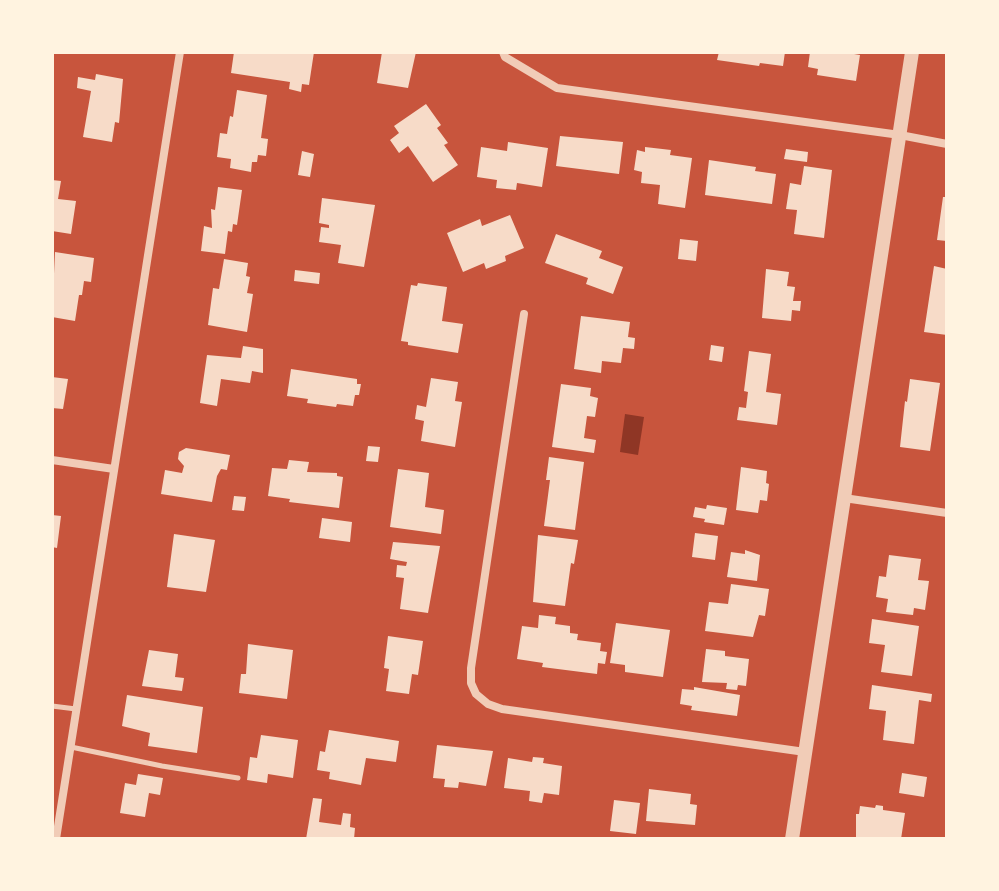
<!DOCTYPE html>
<html>
<head>
<meta charset="utf-8">
<style>
  body { margin:0 }
  #map { position:relative; width:999px; height:891px; overflow:hidden; background:#c8553d; font-family:"Open Sans",sans-serif }
  canvas { display:block }
  .frame { position:absolute; inset:0; border:54px solid #fff3e0; pointer-events:none }
</style>
</head>
<body>
<div id="map">
<canvas width="999" height="891"></canvas>
<div class="frame"></div>
</div>
<script>
const ctx = document.querySelector('canvas').getContext('2d');
ctx.lineJoin = 'round';
function fillPath(path, color) { ctx.fillStyle = color; ctx.fill(path, 'evenodd'); }
const poly = rows => new Path2D(rows.map(r => 'M' + r).join(''));
function strokePath(path, color, width, dash) { ctx.strokeStyle = color; ctx.lineWidth = width; ctx.lineCap = dash ? 'butt' : 'round'; ctx.setLineDash(dash || []); ctx.stroke(path); }
const water = poly([
  [625,414,644,417,638,455,620,452]
]);
const building = poly([
  [234,52,314,52,309,85,302,84,301,92,289,89,290,82,231,73],
  [382,52,416,52,408,88,377,83],
  [719,52,785,52,783,66,760,63,759,66,717,60],
  [810,52,854,52,854,54,860,55,856,81,817,75,818,69,808,67],
  [96,74,123,79,119,123,115,122,112,142,83,137,91,91,77,88,78,77,95,80],
  [237,90,267,95,261,138,268,139,266,156,258,155,257,162,252,162,251,172,230,168,231,159,217,157,220,133,227,134,230,116,233,117],
  [426,104,441,125,437,128,448,143,444,145,458,165,433,182,408,146,399,153,390,140,399,133,394,126],
  [560,136,623,142,619,174,556,166],
  [508,142,548,148,542,187,517,183,516,190,496,188,497,180,477,177,481,147,507,151],
  [645,147,671,150,670,155,692,158,685,208,658,204,660,185,641,183,642,172,634,170,637,150,645,152],
  [786,149,808,152,807,162,784,159],
  [302,151,314,154,310,177,298,175],
  [709,160,756,167,755,171,776,174,772,204,705,195],
  [804,166,832,170,824,238,794,234,797,210,786,209,790,183,801,185],
  [52,180,61,181,58,199,76,201,71,234,52,231],
  [218,187,242,190,237,225,233,224,232,232,228,231,225,254,201,251,204,226,212,228,211,209,215,210],
  [943,197,947,197,947,241,937,240],
  [322,198,375,205,364,267,338,263,341,245,319,242,321,227,329,228,329,225,319,223],
  [510,215,524,248,505,256,506,261,486,269,484,263,463,272,447,233,480,219,482,226],
  [556,234,602,251,599,258,623,267,613,294,586,284,588,278,545,263],
  [680,239,698,241,696,261,678,259],
  [55,252,94,258,91,282,84,281,82,295,79,295,75,321,52,317],
  [224,259,248,263,246,276,250,277,247,293,253,294,247,332,208,325,213,288,219,289],
  [934,266,947,269,947,335,924,332],
  [766,269,789,272,787,286,795,287,793,301,801,301,800,311,792,310,791,321,762,318],
  [295,270,320,273,319,284,294,281],
  [418,283,447,287,442,321,463,324,458,353,408,345,408,342,401,341,411,285,417,286],
  [581,316,630,322,628,337,635,338,634,349,623,348,621,363,602,361,601,373,574,369],
  [711,345,724,347,722,362,709,360],
  [243,346,263,349,263,373,252,371,250,383,221,379,217,406,200,403,207,355,241,358],
  [749,351,771,354,766,392,781,394,777,425,737,420,739,407,746,408,748,392,744,391],
  [291,369,357,379,357,384,361,384,359,395,355,395,353,406,337,404,336,407,307,403,308,399,287,396],
  [52,377,68,379,63,409,52,408],
  [431,378,458,382,455,401,462,402,455,447,421,441,424,421,415,419,417,405,426,407],
  [910,379,940,383,930,451,900,447,905,401,907,402],
  [561,384,591,388,590,396,598,398,595,417,587,416,584,438,596,440,594,453,552,447],
  [368,446,380,447,378,462,366,461],
  [186,448,230,455,227,470,221,469,217,476,212,502,161,494,165,470,182,473,184,466,178,459,179,452],
  [549,457,584,462,575,530,544,526,550,480,546,480],
  [289,460,309,462,307,472,337,473,337,476,343,477,339,508,289,502,290,499,268,496,272,468,287,469],
  [741,467,767,471,766,483,769,484,767,501,760,500,758,513,736,510],
  [398,469,429,473,425,507,444,510,441,534,390,527],
  [234,496,246,497,244,511,232,510],
  [707,505,727,508,724,525,704,522,705,519,693,517,695,507,706,509],
  [52,515,61,516,57,548,52,547],
  [322,518,352,522,350,542,319,538],
  [695,533,718,536,715,560,692,557],
  [174,534,215,540,206,592,167,587],
  [538,535,578,540,574,564,571,563,565,606,533,602],
  [393,542,440,546,428,613,400,609,404,578,396,577,397,565,406,566,407,562,390,559],
  [745,550,760,555,757,581,727,577,731,552,745,554],
  [889,555,921,559,918,580,929,581,925,610,914,608,913,615,886,612,888,599,876,597,879,576,886,577],
  [731,584,769,589,765,616,759,615,753,637,705,631,709,602,728,604],
  [539,615,556,617,555,624,570,626,570,633,578,634,577,640,601,643,600,651,607,652,605,664,598,663,597,674,542,667,543,663,517,659,522,626,538,628],
  [872,619,919,626,912,676,881,672,885,645,869,643],
  [616,623,670,630,663,677,625,672,625,665,610,663],
  [388,636,423,641,418,675,412,674,409,694,386,691,389,669,384,668],
  [248,644,293,650,287,699,239,693,241,674,246,674],
  [706,649,725,651,725,656,749,659,746,686,738,685,737,690,726,689,727,683,702,682],
  [149,650,178,654,175,677,184,678,182,691,142,686],
  [872,685,932,694,931,702,919,700,914,744,883,740,886,711,869,709],
  [694,687,740,695,737,716,691,710,692,706,680,704,682,689,694,690],
  [127,695,203,707,197,753,148,746,150,733,122,726],
  [329,730,399,741,396,762,366,758,361,785,329,779,330,772,317,770,320,751,325,752],
  [261,735,298,740,293,778,268,774,267,783,247,780,250,757,257,758],
  [437,745,493,751,486,786,459,782,458,788,444,787,445,779,433,778],
  [533,757,544,758,543,763,562,766,559,795,544,793,542,803,529,801,530,791,504,788,508,758,532,762],
  [902,773,927,777,924,797,899,793],
  [138,774,163,778,160,795,149,793,145,817,120,813,125,783,136,785],
  [649,789,691,794,690,804,697,805,695,825,646,821],
  [313,798,322,799,319,822,341,825,343,813,351,814,350,827,355,828,354,839,306,839],
  [614,800,640,803,636,834,610,831],
  [876,805,883,806,883,810,905,813,901,839,856,839,856,814,859,814,860,806,875,808]
]);
const service = poly([
  [52,706,76,709],
  [71,747,162,766,238,778]
]);
const minor = poly([
  [503,52,505,57,557,88,900,135,947,144],
  [524,314,471,668,471,683,476,694,488,704,502,709,805,752],
  [52,460,114,469],
  [844,498,947,513],
  [56,839,180,52]
]);
const tertiary = poly([
  [792,839,912,52]
]);
fillPath(water, '#8f3625');
fillPath(building, '#f7dbc8');
strokePath(service, '#f1ccb7', 5);
strokePath(minor, '#f1ccb7', 8);
strokePath(tertiary, '#f1ccb7', 14);
</script>
</body>
</html>
